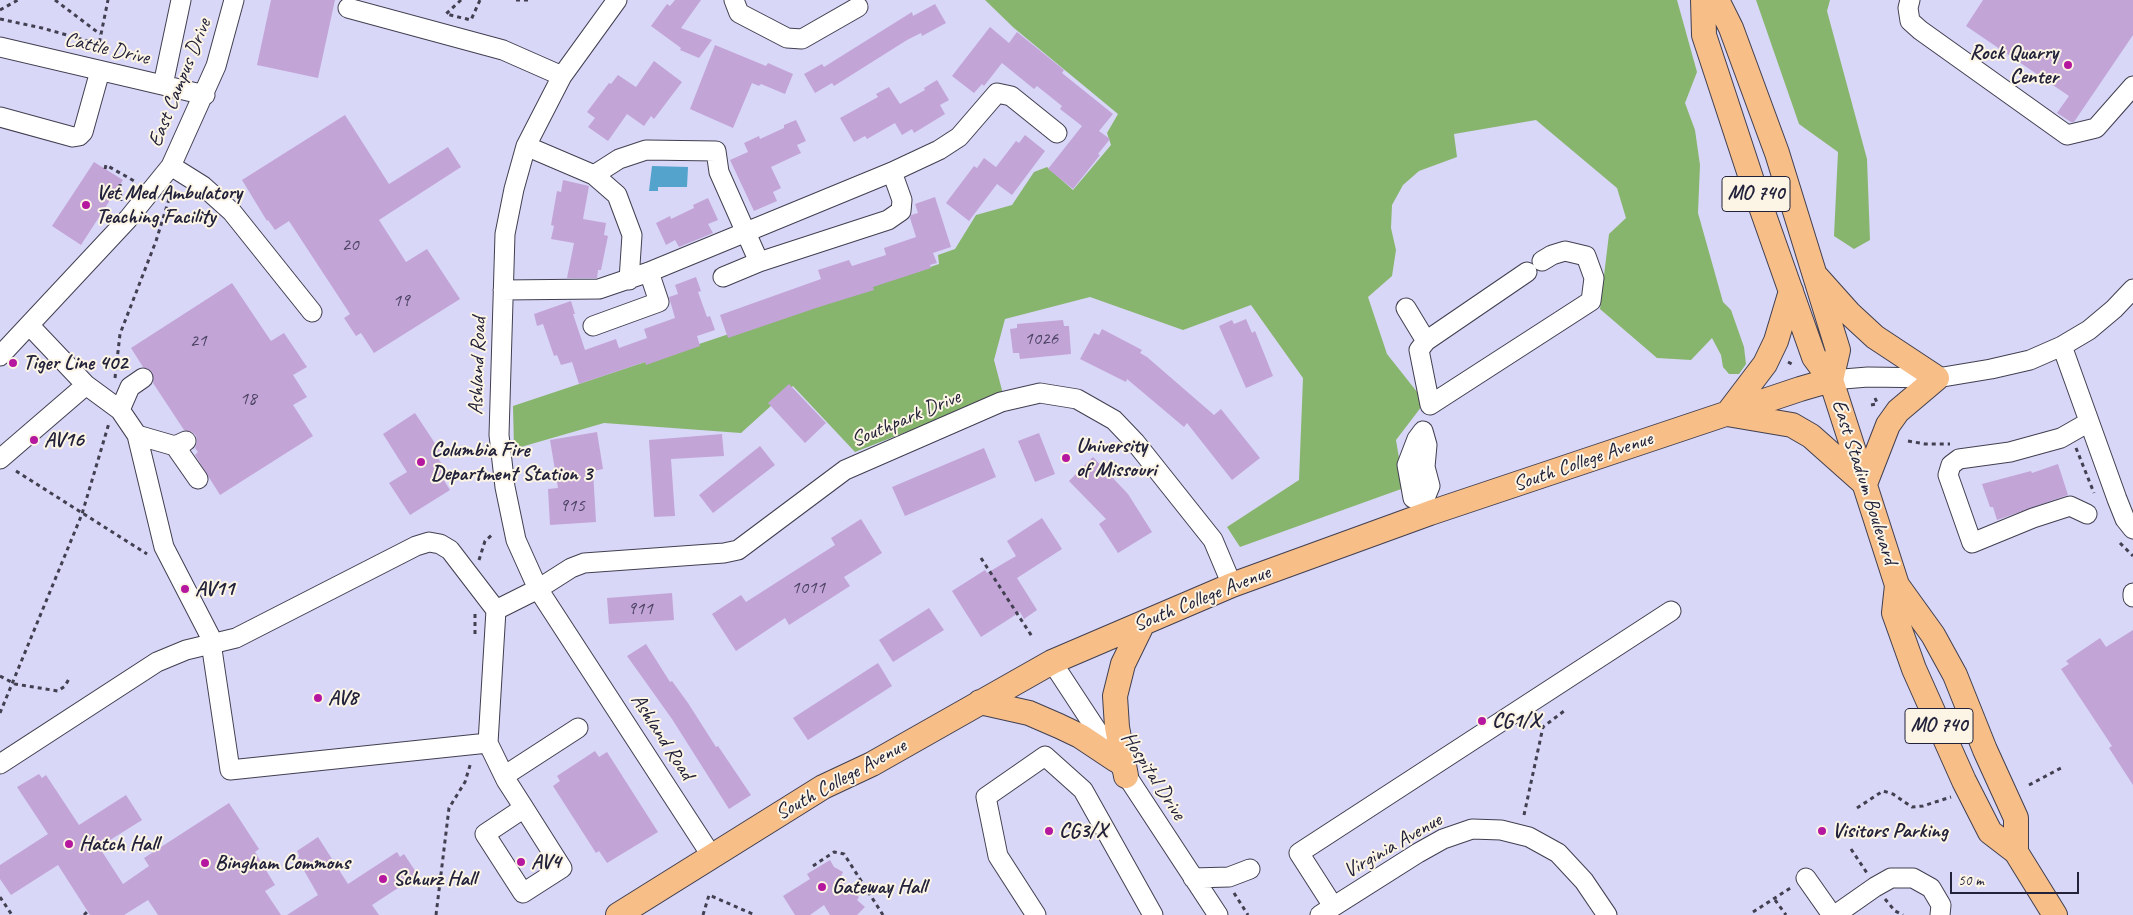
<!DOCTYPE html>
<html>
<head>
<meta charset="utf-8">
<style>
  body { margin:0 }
  #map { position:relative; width:2133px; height:915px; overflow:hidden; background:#f2e6ca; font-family:Caveat,sans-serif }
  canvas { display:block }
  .scale { position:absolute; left:1950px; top:872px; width:129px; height:22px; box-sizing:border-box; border:2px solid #22223b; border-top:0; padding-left:6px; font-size:15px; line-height:18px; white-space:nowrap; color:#22223b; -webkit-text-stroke:4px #fcf5e5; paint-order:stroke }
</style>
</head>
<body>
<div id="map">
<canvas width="2133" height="915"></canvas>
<div class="scale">50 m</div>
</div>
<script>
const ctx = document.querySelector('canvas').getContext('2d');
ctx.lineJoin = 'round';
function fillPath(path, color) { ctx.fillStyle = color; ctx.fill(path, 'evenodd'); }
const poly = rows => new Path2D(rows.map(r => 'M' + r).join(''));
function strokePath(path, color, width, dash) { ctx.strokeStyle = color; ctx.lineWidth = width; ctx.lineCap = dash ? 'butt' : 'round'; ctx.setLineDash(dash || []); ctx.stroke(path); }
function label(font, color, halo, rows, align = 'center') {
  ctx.font = font + ' Caveat,sans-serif'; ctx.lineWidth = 4; ctx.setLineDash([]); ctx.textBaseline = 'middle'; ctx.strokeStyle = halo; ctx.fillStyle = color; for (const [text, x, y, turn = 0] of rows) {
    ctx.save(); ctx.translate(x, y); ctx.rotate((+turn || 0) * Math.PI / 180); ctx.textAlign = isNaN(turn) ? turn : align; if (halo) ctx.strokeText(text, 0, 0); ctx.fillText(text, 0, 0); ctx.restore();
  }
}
const built = poly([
  [0,0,2133,0,2133,915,0,915]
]);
const forest = poly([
  [985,0,1677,0,1697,72,1685,103,1695,130,1700,165,1698,213,1723,302,1731,310,1744,347,1746,364,1739,374,1729,374,1723,367,1721,355,1712,338,1691,360,1657,358,1600,309,1609,234,1626,218,1617,188,1536,120,1454,134,1457,157,1419,171,1403,185,1392,205,1391,228,1396,250,1392,276,1368,297,1387,354,1425,402,1396,440,1404,488,1240,547,1227,527,1299,480,1303,378,1251,305,1183,330,1090,297,1005,319,994,360,1003,394,855,452,793,386,741,433,604,423,514,449,513,406,939,264,938,255,955,249,976,215,1012,205,1034,172,1047,167,1073,190,1111,145,1107,133,1118,114,1014,28],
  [1756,0,1830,0,1827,11,1867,159,1870,240,1854,249,1834,236,1838,152,1799,124]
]);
const water = poly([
  [652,166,688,167,687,187,658,187,658,191,649,191]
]);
const building = poly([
  [271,0,335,0,318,78,257,65],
  [675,0,701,0,681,28,712,40,699,58,680,50,681,48,651,26,667,4,670,6],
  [1983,0,2133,0,2133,35,2074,122,2071,122,2057,113,2069,96,1966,26],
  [935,4,946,23,922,36,921,33,907,40,834,86,832,83,815,93,804,74,822,64,824,67,912,12,913,16],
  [990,27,1009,43,1017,32,1064,70,1062,73,1113,114,1099,131,1110,139,1098,154,1100,155,1073,189,1048,169,1082,126,1060,109,1062,106,1037,86,1034,89,1002,63,984,86,982,84,974,93,952,76],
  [715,45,766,66,768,63,793,74,785,94,761,84,759,86,752,83,733,128,690,109],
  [654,61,682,82,654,119,651,116,644,126,627,114,608,141,588,127,595,118,587,112,609,83,611,84,618,75,636,87],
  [937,80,949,100,940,105,945,114,914,133,912,129,902,135,895,123,867,139,865,136,854,142,840,118,878,97,876,94,889,87,900,104,925,90,924,88],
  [345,115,389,184,448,147,461,167,379,220,406,262,427,249,460,299,374,353,361,333,356,336,344,318,350,314,289,221,275,230,268,220,267,221,242,180],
  [796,120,806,141,797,145,801,153,771,167,781,188,773,192,777,201,754,211,730,160,748,152,744,143,759,136,760,139,784,128,784,125],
  [1025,135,1045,151,1012,195,997,184,969,221,946,203,974,166,977,168,984,158,996,167,1016,141,1019,143],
  [94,162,123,180,81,245,52,226],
  [563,180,589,186,583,219,606,223,604,235,608,236,601,270,598,270,597,278,567,278,574,243,551,239,554,226,551,225,557,191,561,192],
  [935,197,951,247,933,253,937,263,930,265,931,268,873,287,874,290,819,307,728,338,720,315,821,279,818,270,849,260,852,266,886,255,884,248,916,237,910,218,911,215,918,213,915,204],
  [708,198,718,220,708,224,713,233,679,247,675,240,666,245,656,223,670,216,671,219,694,208,693,205],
  [696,277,701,291,698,292,707,317,710,316,715,330,697,336,700,346,646,365,645,362,579,384,572,362,561,365,557,355,554,356,543,324,537,326,534,314,571,301,575,314,573,314,585,350,616,339,619,348,647,338,644,329,675,318,669,297,678,294,675,285],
  [232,283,271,341,284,333,307,367,293,375,307,397,293,405,313,436,220,495,195,455,198,452,195,448,197,442,196,436,192,432,184,430,153,383,152,372,143,367,131,348],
  [1246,319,1252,333,1255,331,1273,376,1246,388,1219,326,1232,320,1234,324],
  [1063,320,1064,326,1069,326,1071,354,1020,359,1019,353,1013,353,1010,329,1017,328,1017,324],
  [1102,329,1142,350,1140,353,1147,357,1214,415,1221,409,1260,458,1232,480,1187,423,1184,427,1127,379,1126,382,1080,359,1094,333,1099,335],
  [789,384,826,423,805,443,768,403],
  [415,413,440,451,435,454,446,470,440,474,450,490,410,515,389,483,407,472,383,434],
  [597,432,603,469,593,471,596,522,550,525,548,489,558,488,550,440],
  [1039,433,1055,474,1035,482,1018,441],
  [722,434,724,456,671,459,675,516,654,517,649,440],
  [760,446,775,465,713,513,699,495],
  [984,448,996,477,905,516,892,487],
  [1093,457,1128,494,1152,532,1118,553,1099,524,1106,519,1069,481],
  [2058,464,2068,495,1997,520,1993,507,1990,507,1982,484,2031,471,2032,473],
  [1042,518,1062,549,1017,578,1037,610,1024,619,1020,612,981,637,952,591,985,570,987,573,1016,556,1007,541],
  [861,519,882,553,844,577,850,586,789,625,785,618,736,651,712,614,741,595,746,602,835,545,831,538],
  [672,593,674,620,609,624,607,598],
  [929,608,944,630,893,662,879,640],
  [2133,630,2133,785,2109,748,2112,746,2061,669,2069,664,2066,661,2100,638,2106,647],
  [646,644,670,682,672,681,688,703,716,747,718,746,751,795,729,809,672,719,627,656],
  [878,663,892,686,808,740,793,718],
  [595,751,599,757,607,752,658,832,607,863,599,851,596,853,553,786,560,781,557,776],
  [39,774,42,778,46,775,79,825,126,795,142,820,99,847,123,884,149,866,144,858,229,803,259,849,255,852,275,885,265,891,281,915,158,915,148,900,124,915,90,915,58,865,11,895,0,879,0,865,48,834,17,787],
  [318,837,348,884,397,852,400,857,404,854,418,875,372,905,379,915,287,915,318,895,298,860,299,855,297,851],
  [830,860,834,867,843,872,841,876,847,880,843,886,859,897,857,900,865,907,857,915,830,915,824,905,810,915,795,915,783,896,810,879,807,874]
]);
const path = poly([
  [55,0,100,34],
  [461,0,446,14,471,20,480,0],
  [516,0,530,0],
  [0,10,18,0],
  [0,19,42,28,99,44,108,0],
  [105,169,106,165,136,182],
  [120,184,121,201],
  [1788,362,1792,364,1793,367],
  [115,378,120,334,156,241,170,196],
  [1875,398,1878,405],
  [1871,405,1877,404],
  [1908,441,1925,444,1950,444],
  [2076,448,2094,493],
  [16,471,147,554],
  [2120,543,2133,556],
  [981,558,1033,638],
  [479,560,485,541,494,533],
  [475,634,475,613],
  [0,676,15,684,58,691,65,686,70,677],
  [0,713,82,514,109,423],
  [2029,785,2061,768],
  [1857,808,1883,791,1893,794,1912,807,1923,806,1951,797],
  [1524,815,1543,727,1564,711],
  [1851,849,1867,873],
  [813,866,834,852,844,854,883,915],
  [1234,893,1248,915],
  [0,897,12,915],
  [1885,899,1895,911,1903,915],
  [1775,900,1786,915],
  [1753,912,1792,887],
  [84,915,88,911],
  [436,915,449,808,465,782,471,762],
  [703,915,709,895,755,915]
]);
const minor = poly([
  [617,0,562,76,526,146,514,189,505,234,499,435,505,487,516,540,538,589,711,855],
  [734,0,739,13,787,38,802,39,858,7],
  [1910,0,1908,8,1910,21,1920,30,2067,135,2096,128,2133,86],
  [348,8,503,50,562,76],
  [0,47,205,95],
  [163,85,181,0],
  [0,117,73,137,79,136,83,132,100,71],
  [526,146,594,175,617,195,632,235,629,280],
  [171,166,203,186,232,212,312,312],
  [594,175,619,159,646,150,716,151,719,172,759,262,723,277],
  [759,262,888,220,901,211,902,200,892,172],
  [1527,272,1426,341,1419,350,1430,405,1591,301,1594,278,1586,256,1565,251,1552,255,1542,261],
  [503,290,599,289,649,272,892,172,939,150,959,137,997,93,1011,96,1057,133],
  [1406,308,1426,341],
  [29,325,86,385,120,410,137,435,164,547,210,636,230,770,488,743],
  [593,326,659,302,649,272],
  [2062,346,2117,499,2125,519,2133,529],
  [0,356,128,219,171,166,216,66,234,0],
  [1831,380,1868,377,1937,378,1991,369,2030,360,2062,346,2089,330,2114,309,2133,289],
  [120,410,130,387,143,378],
  [137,435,175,446,186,441],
  [175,446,198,479],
  [0,459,86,385],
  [1423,503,1413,498,1407,465,1417,439,1423,431,1427,445,1425,467,1430,486,1423,503,1426,515],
  [2087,514,2070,506,2033,518,1972,543,1948,475,1951,465,1959,459,2010,452,2061,438,2089,422],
  [2133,593,2133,597],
  [1052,662,1218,915],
  [0,764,157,662,186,650,236,638,416,546,429,542,440,544,450,550,496,610],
  [504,776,578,728],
  [524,808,485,834,523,893,562,868,524,808,506,780,488,743,496,610,538,589,571,568,584,563,724,553,738,550,845,470,1001,402,1040,393,1077,399,1114,420,1135,442,1213,540,1232,585],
  [1193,878,1229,877,1250,869],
  [1806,878,1832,915],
  [1333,906,1299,853,1671,611],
  [1036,915,998,856,986,797,1045,756,1083,790,1153,915],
  [1320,915,1418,853,1443,839,1472,829,1501,830,1529,837,1558,853,1584,881,1607,915],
  [1835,915,1875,887,1891,878,1913,878,1931,888,1941,905,1940,915]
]);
const major = poly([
  [1703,0,1704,35,1754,187,1814,357,1831,380,1897,585,1933,635,1955,675,1985,750,2016,818,2016,852],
  [1717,0,1731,28,1777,153,1838,350,1831,380],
  [1791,291,1776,341,1765,364,1727,414,1792,425,1811,436,1865,484,1888,425,1898,411,1937,378,1875,337,1849,313,1815,275],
  [1897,585,1894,613,1914,669,1964,781,1990,832,2016,852,2055,915],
  [980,702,1029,713,1059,726,1080,736,1116,760],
  [1126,776,1117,727,1115,696,1123,664,1143,623],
  [618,915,823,787,872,764,1052,662,1232,585,1430,513,1800,389,1831,380]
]);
const markers = [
  [2068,65,5,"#b5179e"],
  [86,205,5,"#b5179e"],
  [13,363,5,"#b5179e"],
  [34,440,5,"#b5179e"],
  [1066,458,5,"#b5179e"],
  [421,462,5,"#b5179e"],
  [185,589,5,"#b5179e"],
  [318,698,5,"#b5179e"],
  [1482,721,5,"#b5179e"],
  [1049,831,5,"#b5179e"],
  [1822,831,5,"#b5179e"],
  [69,844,5,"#b5179e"],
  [521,862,5,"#b5179e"],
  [205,863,5,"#b5179e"],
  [383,879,5,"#b5179e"],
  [822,887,5,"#b5179e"]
];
const numberNames = [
  ["20",350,245],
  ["19",401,301],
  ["1026",1041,339],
  ["21",198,341],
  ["18",248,399],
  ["915",572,506],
  ["1011",808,588],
  ["911",640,609]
];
const shields = [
  [1756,194,68],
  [1939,726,68]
];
const shieldNames = [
  ["MO 740",1756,194],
  ["MO 740",1939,726]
];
const streetNames = [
  ["Cattle Drive",107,49,13],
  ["East Campus Drive",180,83,-68],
  ["Ashland Road",478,366,-88],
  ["Southpark Drive",906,419,-23],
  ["South College Avenue",1583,462,-19],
  ["East Stadium Boulevard",1864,482,72],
  ["South College Avenue",1202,599,-22],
  ["Ashland Road",662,737,57],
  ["Hospital Drive",1153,776,57],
  ["South College Avenue",841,780,-29],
  ["Virginia Avenue",1393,846,-30]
];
const poiNames = [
  ["Rock Quarry",2058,53,"right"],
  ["Center",2058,77,"right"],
  ["Vet Med Ambulatory",96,193],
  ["Teaching Facility",96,217],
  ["Tiger Line 402",23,363],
  ["AV16",44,440],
  ["University",1076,446],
  ["of Missouri",1076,470],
  ["Columbia Fire",431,450],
  ["Department Station 3",431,474],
  ["AV11",195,589],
  ["AV8",328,698],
  ["CG1/X",1492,721],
  ["CG3/X",1059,831],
  ["Visitors Parking",1832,831],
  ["Hatch Hall",79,844],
  ["AV4",531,862],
  ["Bingham Commons",215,863],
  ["Schurz Hall",393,879],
  ["Gateway Hall",832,887]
];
fillPath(built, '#d8d7f8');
fillPath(forest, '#88b56d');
fillPath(water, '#53a3cd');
fillPath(building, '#c3a4d7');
strokePath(minor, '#413f50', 21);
strokePath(major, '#413f50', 26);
strokePath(path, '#413f50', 3, [4, 4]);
strokePath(minor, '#fff', 19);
strokePath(major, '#f7be88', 24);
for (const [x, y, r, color] of markers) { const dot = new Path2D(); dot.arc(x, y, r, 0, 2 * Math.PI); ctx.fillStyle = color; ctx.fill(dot); strokePath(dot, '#fcf5e5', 2); }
label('19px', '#4a4262', null, numberNames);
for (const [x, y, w] of shields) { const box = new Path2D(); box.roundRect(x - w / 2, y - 17.5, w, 35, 4); ctx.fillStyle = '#fcf5e5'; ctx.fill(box); strokePath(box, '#22223b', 1); }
label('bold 20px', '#22223b', null, shieldNames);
label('21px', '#22223b', '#fcf5e5', streetNames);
label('bold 21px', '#22223b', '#fcf5e5', poiNames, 'left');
</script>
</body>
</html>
